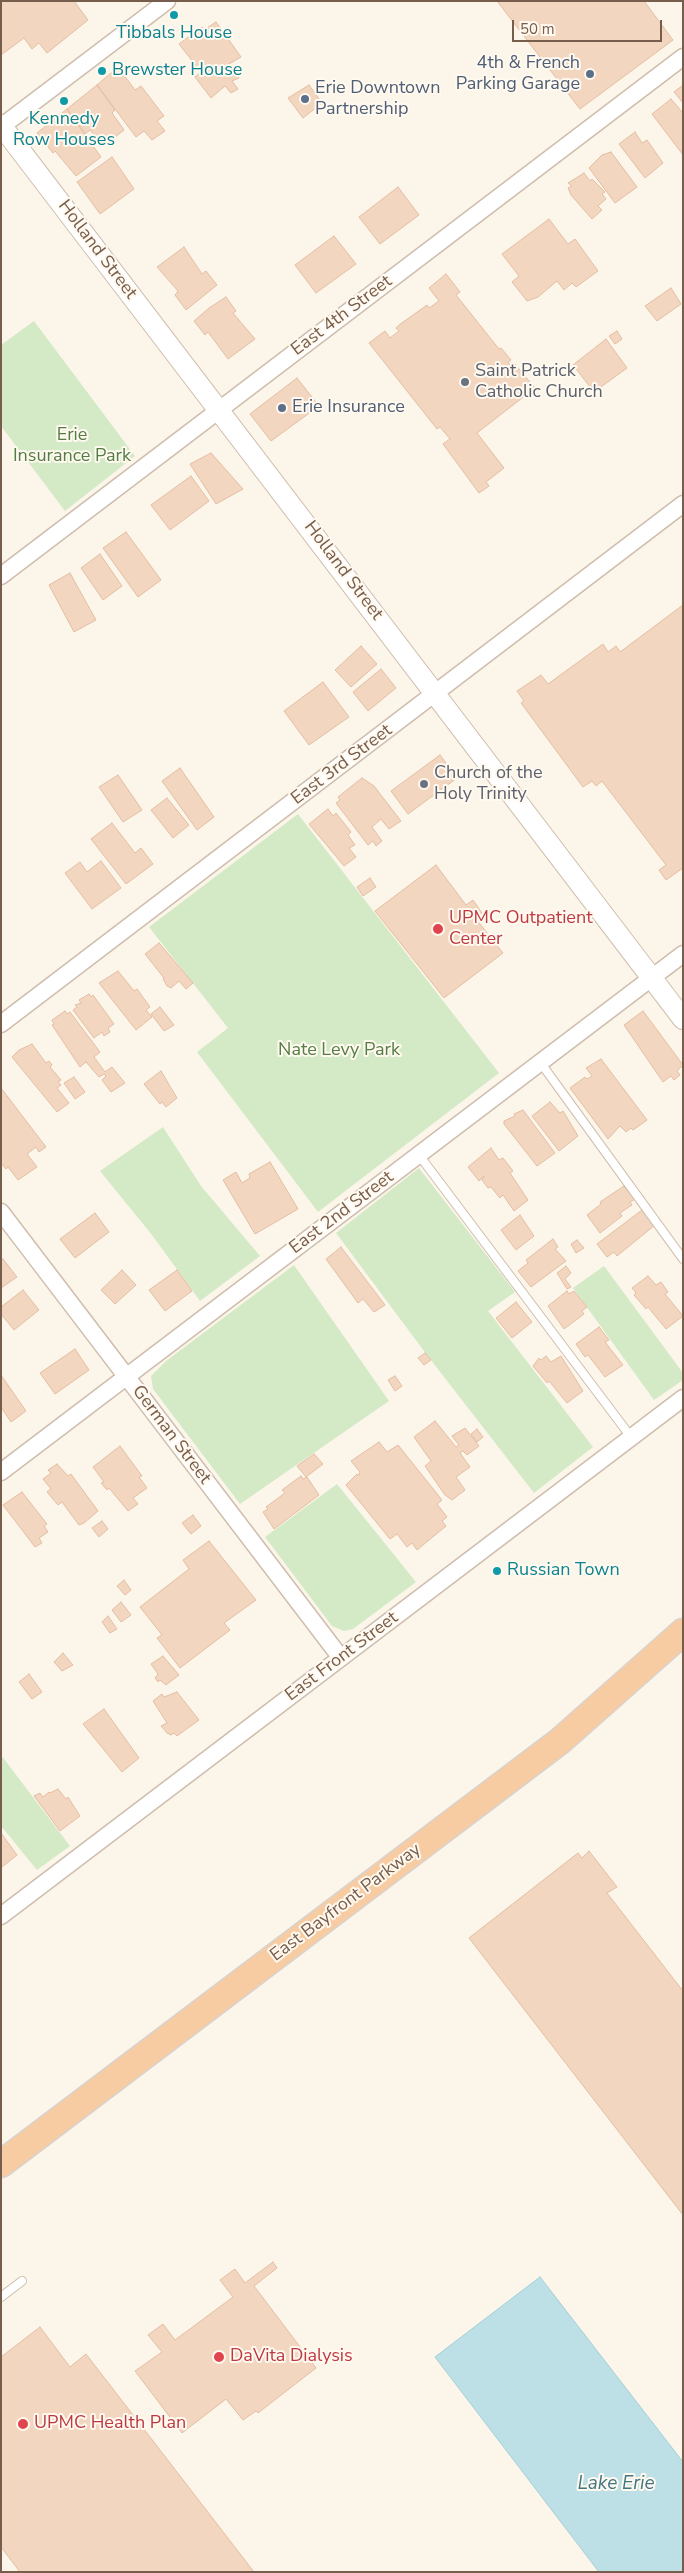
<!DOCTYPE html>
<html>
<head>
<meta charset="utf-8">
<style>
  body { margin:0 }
  #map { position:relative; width:684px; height:2573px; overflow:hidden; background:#fcf5e9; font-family:"Nunito Sans",sans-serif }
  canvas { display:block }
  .frame { position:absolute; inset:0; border:2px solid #775d4c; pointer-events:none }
  .scale { position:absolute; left:512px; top:20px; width:150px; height:22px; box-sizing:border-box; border:2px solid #775d4c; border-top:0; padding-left:6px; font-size:15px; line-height:18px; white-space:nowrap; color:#775d4c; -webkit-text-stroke:4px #fff9ef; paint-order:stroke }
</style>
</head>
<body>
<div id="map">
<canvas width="684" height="2573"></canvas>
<div class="frame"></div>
<div class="scale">50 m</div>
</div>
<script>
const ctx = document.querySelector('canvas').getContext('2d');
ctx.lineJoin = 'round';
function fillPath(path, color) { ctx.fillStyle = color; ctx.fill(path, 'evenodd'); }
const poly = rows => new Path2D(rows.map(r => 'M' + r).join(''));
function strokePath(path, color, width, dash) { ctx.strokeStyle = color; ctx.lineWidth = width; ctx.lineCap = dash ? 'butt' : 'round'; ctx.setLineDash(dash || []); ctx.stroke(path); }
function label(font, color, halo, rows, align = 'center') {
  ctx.font = font + ' "Nunito Sans",sans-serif'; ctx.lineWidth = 4; ctx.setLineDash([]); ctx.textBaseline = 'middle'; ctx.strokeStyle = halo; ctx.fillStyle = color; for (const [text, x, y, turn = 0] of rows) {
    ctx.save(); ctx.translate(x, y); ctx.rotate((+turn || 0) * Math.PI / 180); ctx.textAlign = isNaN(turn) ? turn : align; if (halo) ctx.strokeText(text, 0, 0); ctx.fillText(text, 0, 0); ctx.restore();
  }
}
const green = poly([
  [34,321,135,456,65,511,1,426,1,345],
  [298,814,499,1073,318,1212,197,1052,228,1028,149,927],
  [163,1127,201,1186,260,1256,200,1301,152,1235,100,1171],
  [419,1168,515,1292,488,1311,593,1447,534,1493,427,1355,336,1233],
  [294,1265,389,1401,240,1504,153,1389,151,1376,166,1361],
  [604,1266,683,1373,683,1380,654,1400,573,1288],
  [337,1484,416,1582,353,1629,344,1631,332,1626,265,1537],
  [1,1755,70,1846,37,1870,1,1826]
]);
const water = poly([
  [540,2277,683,2462,683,2572,599,2572,435,2357,540,2277]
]);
const building = poly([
  [1,1,74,1,88,20,47,53,39,43,32,49,24,38,1,55,1,1],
  [497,1,644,1,673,40,580,109,497,1],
  [216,22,241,57,229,64,239,78,232,81,238,89,231,93,225,86,211,98,195,77,201,72,179,44,202,27,204,30,216,22],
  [118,67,135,90,141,86,164,116,157,121,165,131,152,140,144,131,136,137,97,85,118,67],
  [97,85,115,110,112,113,124,130,104,146,90,130,85,134,67,109,97,85],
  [309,85,322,103,303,118,288,98,309,85],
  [683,85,683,103,674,92,683,85],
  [671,99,683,113,683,155,652,114,671,99],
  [67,109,101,157,76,176,55,151,53,153,37,133,67,109],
  [635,132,642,143,647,140,663,163,645,178,619,144,635,132],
  [611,152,637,187,615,203,589,168,602,155,611,152],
  [112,157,134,189,100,214,77,182,112,157],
  [584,173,590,181,592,179,605,192,602,194,606,199,598,206,602,210,592,219,571,195,568,188,572,186,568,183,584,173],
  [398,187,419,215,380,244,359,217,398,187],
  [549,219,568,244,575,239,598,271,576,287,572,283,564,290,557,281,538,297,527,301,512,282,519,276,502,254,549,219],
  [334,236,356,264,316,293,295,265,334,236],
  [184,247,202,274,206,271,217,285,186,310,175,295,178,291,157,267,184,247],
  [446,274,460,292,456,295,499,349,501,348,511,360,508,362,511,366,514,363,535,388,477,433,504,468,486,482,489,486,479,493,443,444,450,439,440,427,437,429,369,343,385,331,390,338,399,331,396,328,399,325,427,305,429,308,439,301,429,288,446,274],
  [671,288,681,304,657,321,645,306,671,288],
  [226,297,236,311,233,313,255,339,228,359,208,332,205,335,194,321,209,308,226,297],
  [617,331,622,339,615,344,609,336,617,331],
  [606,339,627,368,594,392,573,365,606,339],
  [297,378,319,406,271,441,250,414,297,378],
  [211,453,243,489,216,504,190,464,211,453],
  [191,476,209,501,170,530,151,505,191,476],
  [126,532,161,580,138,597,103,548,126,532],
  [100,554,122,586,103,600,81,568,100,554],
  [70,573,96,620,74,632,49,585,70,573],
  [683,605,683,868,666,880,659,870,666,865,602,781,596,786,592,781,583,787,521,703,524,701,517,691,541,675,548,684,603,644,608,652,616,646,620,652,683,605],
  [361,646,377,664,351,687,335,670,361,646],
  [381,669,396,688,368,711,353,692,381,669],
  [323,682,349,717,309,745,284,711,323,682],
  [440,755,457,778,408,814,391,791,440,755],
  [180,768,214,817,197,830,162,781,180,768],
  [118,775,142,810,123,822,99,787,118,775],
  [362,778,374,786,401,821,389,829,381,819,372,827,382,841,376,846,373,841,368,845,336,803,340,800,338,797,362,778],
  [167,798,189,825,173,838,151,810,167,798],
  [328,809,333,816,336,813,351,832,348,835,355,845,349,848,356,857,344,866,309,824,328,809],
  [112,823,135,853,141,848,153,864,126,884,91,839,112,823],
  [101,861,121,888,92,909,65,873,80,862,87,872,101,861],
  [436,865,466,905,473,900,482,913,476,919,503,953,444,998,375,911,436,865],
  [370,878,376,887,363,896,357,887,370,878],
  [159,943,193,983,186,989,179,981,171,988,167,986,163,979,164,978,145,954,159,943],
  [118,971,134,991,137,989,150,1007,146,1010,152,1017,136,1030,99,983,118,971],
  [89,994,91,997,93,995,114,1024,108,1028,110,1032,104,1036,102,1032,94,1038,73,1010,77,1007,75,1005,81,1003,79,1000,89,994],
  [160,1007,174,1025,164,1031,151,1014,160,1007],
  [65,1011,67,1014,70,1012,100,1052,94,1057,105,1072,112,1067,125,1083,111,1092,102,1080,106,1076,104,1074,99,1077,86,1062,80,1067,52,1025,54,1024,52,1020,65,1011],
  [643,1011,683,1065,677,1071,680,1075,674,1080,671,1076,663,1082,624,1025,643,1011],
  [32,1044,46,1063,49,1061,52,1065,50,1067,61,1080,58,1082,61,1085,57,1088,69,1103,57,1112,12,1057,19,1050,32,1044],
  [601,1059,647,1120,633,1130,631,1128,626,1132,620,1126,608,1139,570,1088,585,1077,587,1079,592,1076,586,1068,601,1059],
  [161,1071,177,1098,166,1107,162,1102,160,1104,144,1084,161,1071],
  [74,1077,85,1092,75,1099,64,1083,74,1077],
  [1,1088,46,1147,39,1152,36,1147,27,1154,37,1167,18,1180,8,1167,6,1169,1,1163,1,1088],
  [550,1102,560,1113,563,1111,578,1136,559,1151,532,1116,550,1102],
  [523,1110,555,1153,537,1166,504,1124,504,1121,515,1116,514,1114,523,1110],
  [491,1148,499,1160,503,1158,513,1171,510,1173,528,1200,514,1211,503,1195,500,1198,491,1187,488,1188,482,1180,484,1176,479,1181,468,1167,491,1148],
  [270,1162,298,1209,255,1234,223,1180,236,1172,242,1183,250,1178,249,1174,270,1162],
  [624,1186,635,1199,630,1202,632,1205,620,1213,622,1216,600,1233,587,1215,601,1204,600,1202,624,1186],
  [642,1210,655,1225,617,1256,614,1252,607,1257,597,1244,642,1210],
  [95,1213,109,1232,75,1258,60,1239,95,1213],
  [520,1215,534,1236,516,1250,501,1230,520,1215],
  [553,1239,558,1247,555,1249,566,1261,531,1287,518,1271,528,1263,526,1260,553,1239],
  [577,1240,584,1248,576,1253,571,1244,577,1240],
  [341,1247,385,1305,374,1312,363,1299,358,1303,326,1259,341,1247],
  [3,1259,17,1277,1,1288,1,1261,3,1259],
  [566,1266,571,1273,565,1279,571,1287,567,1289,557,1273,566,1266],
  [122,1270,136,1285,115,1304,101,1290,122,1270],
  [177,1270,192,1291,165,1311,149,1290,177,1270],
  [648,1276,656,1285,661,1282,668,1292,665,1294,683,1316,666,1329,648,1307,646,1309,634,1295,636,1293,632,1288,648,1276],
  [23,1290,39,1310,14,1330,1,1314,1,1307,23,1290],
  [567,1291,569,1294,574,1291,587,1307,582,1311,584,1314,564,1329,548,1306,567,1291],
  [516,1302,532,1322,512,1338,496,1318,516,1302],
  [599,1327,609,1340,605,1342,623,1365,605,1377,588,1355,585,1357,576,1344,599,1327],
  [75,1349,89,1370,55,1394,40,1373,75,1349],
  [425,1353,431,1360,424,1365,418,1358,425,1353],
  [546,1356,551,1362,561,1356,583,1391,567,1403,549,1381,547,1383,533,1366,539,1358,541,1360,546,1356],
  [1,1375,26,1411,11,1422,1,1407,1,1375],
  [395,1376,402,1386,395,1391,388,1380,395,1376],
  [435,1421,456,1447,459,1445,452,1436,465,1428,479,1446,467,1455,463,1451,460,1453,470,1467,456,1477,465,1490,452,1500,445,1495,425,1466,431,1461,414,1437,435,1421],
  [477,1429,483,1437,477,1442,471,1434,477,1429],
  [379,1442,387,1452,398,1445,442,1500,437,1504,447,1517,442,1521,446,1526,417,1550,412,1543,407,1547,397,1534,390,1539,346,1485,357,1474,359,1475,360,1472,351,1461,379,1442],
  [120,1446,142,1476,139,1477,147,1488,133,1498,138,1504,128,1511,109,1488,107,1490,101,1483,104,1482,93,1467,120,1446],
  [314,1454,323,1464,306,1477,297,1466,314,1454],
  [57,1464,68,1476,71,1474,98,1511,84,1523,79,1525,62,1502,58,1505,47,1492,51,1489,43,1479,51,1473,48,1470,57,1464],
  [301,1476,303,1479,307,1477,319,1495,274,1529,263,1512,268,1509,266,1507,285,1493,282,1490,301,1476],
  [22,1492,47,1524,44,1526,48,1532,39,1538,42,1543,35,1547,3,1505,22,1492],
  [193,1515,201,1526,191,1534,182,1523,193,1515],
  [102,1521,108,1529,99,1537,92,1528,102,1521],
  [209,1541,256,1600,224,1623,230,1630,180,1668,157,1638,162,1635,140,1607,189,1569,183,1560,209,1541],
  [124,1580,131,1590,125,1595,117,1586,124,1580],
  [121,1602,131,1615,121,1622,112,1610,121,1602],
  [108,1616,117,1629,110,1633,102,1622,108,1616],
  [63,1653,73,1665,62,1671,54,1662,63,1653],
  [163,1656,179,1675,166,1685,160,1680,158,1682,155,1678,158,1674,151,1664,163,1656],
  [29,1674,42,1692,32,1699,19,1682,29,1674],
  [177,1692,199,1720,177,1736,174,1733,171,1735,167,1733,161,1726,167,1723,153,1701,162,1694,164,1697,177,1692],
  [104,1709,139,1758,122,1772,83,1724,104,1709],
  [58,1789,66,1799,68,1797,80,1816,60,1831,34,1796,40,1793,43,1797,49,1792,50,1793,58,1789],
  [1,1833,17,1855,2,1867,1,1865,1,1833],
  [589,1851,617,1887,607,1893,683,1991,683,2215,469,1938,578,1853,582,1858,589,1851],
  [273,2262,277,2268,254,2286,316,2368,258,2413,256,2411,243,2420,226,2399,182,2433,135,2371,162,2352,148,2335,163,2324,175,2340,233,2297,220,2280,235,2269,245,2283,273,2262],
  [40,2327,70,2367,86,2354,254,2572,20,2572,1,2547,1,2357,40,2327]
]);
const service = poly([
  [540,1062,683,1259],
  [419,1155,631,1437],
  [1,2297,22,2281]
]);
const minor = poly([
  [1,127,167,1],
  [1,576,683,57],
  [1,1024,683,504],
  [1,1212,341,1658],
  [1,1472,683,954],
  [1,1916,683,1398]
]);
const tertiary = poly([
  [1,125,683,1019]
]);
const trunk = poly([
  [1,2164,560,1741,683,1632]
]);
const markers = [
  [174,15,5,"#0f9aa8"],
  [102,71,5,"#0f9aa8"],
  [590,74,5,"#5c6f8a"],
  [305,99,5,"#5c6f8a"],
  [64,101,5,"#0f9aa8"],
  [465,382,5,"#6b7280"],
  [282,408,5,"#5c6f8a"],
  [424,784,5,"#6b7280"],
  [438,929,6,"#e0444e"],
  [497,1571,5,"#0f9aa8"],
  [219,2357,6,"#e0444e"],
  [23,2424,6,"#e0444e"]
];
const cultureNames = [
  ["Tibbals House",174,34],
  ["Brewster House",112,71,"left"],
  ["Kennedy",64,120],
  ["Row Houses",64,141],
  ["Russian Town",507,1571,"left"]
];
const serviceNames = [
  ["4th & French",580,64,"right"],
  ["Parking Garage",580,85,"right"],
  ["Erie Downtown",315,89],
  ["Partnership",315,110],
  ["Erie Insurance",292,408]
];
const streetNames = [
  ["Holland Street",97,250,53],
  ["East 4th Street",342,316,-37],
  ["Holland Street",343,571,53],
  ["East 3rd Street",342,765,-37],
  ["East 2nd Street",342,1213,-37],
  ["German Street",171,1435,53],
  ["East Front Street",342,1657,-37],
  ["East Bayfront Parkway",346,1903,-37]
];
const worshipNames = [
  ["Saint Patrick",475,372],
  ["Catholic Church",475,393],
  ["Church of the",434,774],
  ["Holy Trinity",434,795]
];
const parkNames = [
  ["Erie",72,436],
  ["Insurance Park",72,457],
  ["Nate Levy Park",339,1051]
];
const healthNames = [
  ["UPMC Outpatient",449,919],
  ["Center",449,940],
  ["DaVita Dialysis",230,2357],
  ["UPMC Health Plan",34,2424]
];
const waterNames = [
  ["Lake Erie",616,2484]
];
fillPath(green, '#d4eac7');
fillPath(water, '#bddfe6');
strokePath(water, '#a3ced8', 1);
fillPath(building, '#f2d6c0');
strokePath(building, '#e4bda1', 1);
strokePath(service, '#cfbeae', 10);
strokePath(minor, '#cfbeae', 19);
strokePath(tertiary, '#cfbeae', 22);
strokePath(trunk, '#d9d2cd', 29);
strokePath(service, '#fff', 8);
strokePath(minor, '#fff', 16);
strokePath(tertiary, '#fff', 20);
strokePath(trunk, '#f8cca2', 26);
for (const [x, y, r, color] of markers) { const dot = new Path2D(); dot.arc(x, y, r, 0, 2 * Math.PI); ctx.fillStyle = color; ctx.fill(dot); strokePath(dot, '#fff9ef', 2); }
label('18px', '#0d838f', '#fff9ef', cultureNames);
label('18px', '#4e5e75', '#fff9ef', serviceNames, 'left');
label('18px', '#775d4c', '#fff9ef', streetNames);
label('18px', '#5b616d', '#fff9ef', worshipNames, 'left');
label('18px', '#537d44', '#fff9ef', parkNames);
label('18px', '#be3a42', '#fff9ef', healthNames, 'left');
label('italic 19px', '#437683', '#fff9ef', waterNames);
</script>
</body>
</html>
